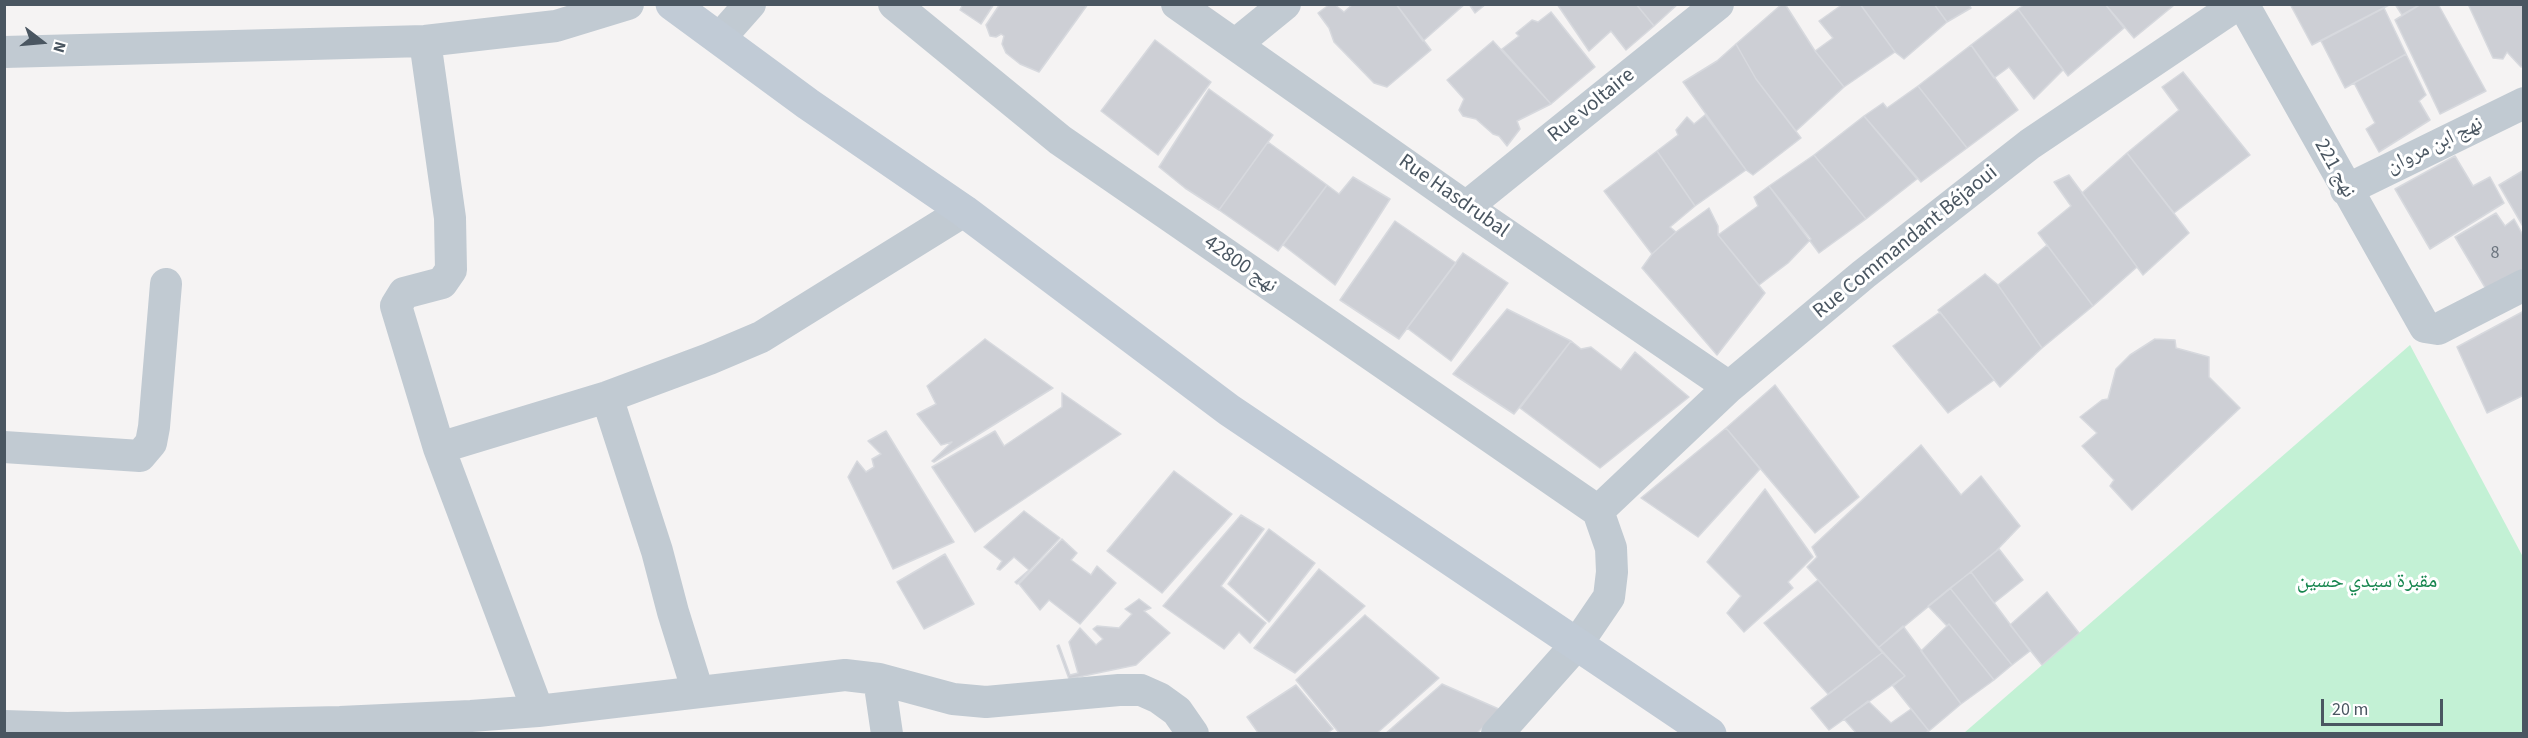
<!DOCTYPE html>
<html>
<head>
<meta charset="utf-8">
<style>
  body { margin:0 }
  #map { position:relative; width:2528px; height:738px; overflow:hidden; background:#f5f3f3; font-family:"Source Sans 3",sans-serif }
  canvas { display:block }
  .frame { position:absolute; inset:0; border:6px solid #4a5661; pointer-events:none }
  .north { position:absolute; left:12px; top:12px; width:60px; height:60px; -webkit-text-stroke:4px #fff; paint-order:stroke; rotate:106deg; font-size:16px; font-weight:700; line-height:24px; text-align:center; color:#4a5661 }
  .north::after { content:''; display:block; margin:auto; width:21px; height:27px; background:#4a5661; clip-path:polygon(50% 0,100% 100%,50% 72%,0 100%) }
  .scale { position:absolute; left:2321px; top:699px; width:122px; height:27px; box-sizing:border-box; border:3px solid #4a5661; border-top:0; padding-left:8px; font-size:18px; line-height:21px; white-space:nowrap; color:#4a5661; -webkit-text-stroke:4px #fff; paint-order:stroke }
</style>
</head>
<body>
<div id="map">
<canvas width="2528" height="738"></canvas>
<div class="frame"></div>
<div class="north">N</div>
<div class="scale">20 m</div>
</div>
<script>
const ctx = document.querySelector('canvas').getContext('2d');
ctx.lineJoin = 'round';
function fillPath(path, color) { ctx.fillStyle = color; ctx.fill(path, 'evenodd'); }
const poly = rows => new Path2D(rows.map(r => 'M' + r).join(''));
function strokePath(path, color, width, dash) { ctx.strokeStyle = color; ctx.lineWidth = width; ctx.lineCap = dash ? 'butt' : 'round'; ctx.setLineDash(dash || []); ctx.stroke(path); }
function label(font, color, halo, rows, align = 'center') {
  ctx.font = font + ' "Source Sans 3","Noto Naskh Arabic",sans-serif'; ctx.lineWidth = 6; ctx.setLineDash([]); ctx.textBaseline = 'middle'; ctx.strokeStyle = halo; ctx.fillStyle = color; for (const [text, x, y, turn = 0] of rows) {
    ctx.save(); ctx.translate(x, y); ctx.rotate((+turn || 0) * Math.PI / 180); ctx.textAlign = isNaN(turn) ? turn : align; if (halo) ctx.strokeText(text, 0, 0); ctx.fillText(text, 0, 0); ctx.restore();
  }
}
const green = poly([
  [2410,345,2523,557,2523,733,1964,733]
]);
const building = poly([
  [963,4,994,4,981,24,960,10,963,4],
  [1000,4,1088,4,1039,72,1020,64,1006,53,1002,44,1004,36,1001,34,996,37,990,36,986,25,1000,4],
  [1330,4,1334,4,1344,12,1353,4,1396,4,1431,50,1387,87,1374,83,1334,42,1329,28,1318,13,1330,4],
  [1396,4,1465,4,1423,41,1396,4],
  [1469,4,1486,4,1475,13,1469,4],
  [1557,4,1636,4,1654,26,1626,50,1611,31,1589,51,1557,4],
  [1636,4,1678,4,1654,26,1636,4],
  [1782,4,1785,4,1815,51,1844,87,1796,131,1756,79,1736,44,1782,4],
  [1843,4,1860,4,1895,52,1844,87,1815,51,1833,38,1819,21,1843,4],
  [1860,4,1934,4,1947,22,1904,59,1895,52,1860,4],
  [1934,4,1969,4,1971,8,1947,22,1934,4],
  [2025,4,2105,4,2124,28,2068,76,2018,9,2025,4],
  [2105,4,2171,4,2173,6,2134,38,2105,4],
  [2290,4,2391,4,2312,45,2290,4],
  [2395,4,2421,4,2402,15,2395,4],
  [2421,4,2438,4,2486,91,2440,114,2395,20,2421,4],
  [2468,4,2524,4,2524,66,2521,67,2507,52,2503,59,2493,58,2468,4],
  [2384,8,2406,54,2345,88,2321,41,2384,8],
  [2018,9,2063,70,2034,99,2009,67,1994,78,1971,45,2018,9],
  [1551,12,1595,67,1551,104,1502,49,1519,36,1516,33,1532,20,1538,22,1551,12],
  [1155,40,1211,82,1158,155,1101,111,1155,40],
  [1493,41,1551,104,1517,121,1520,129,1507,146,1499,136,1493,134,1476,119,1463,116,1459,110,1464,99,1447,80,1493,41],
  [1736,44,1756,79,1801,138,1753,175,1746,170,1683,82,1717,61,1736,44],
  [1971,45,2018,110,1967,148,1918,86,1971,45],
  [2406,54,2426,95,2419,101,2430,120,2379,152,2366,129,2375,123,2354,83,2406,54],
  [2183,72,2250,155,2174,213,2127,153,2179,110,2162,87,2183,72],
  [1918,86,1967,148,1921,182,1864,116,1883,103,1887,108,1918,86],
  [1209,89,1273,135,1219,210,1185,188,1159,167,1209,89],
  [1705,115,1746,170,1695,206,1657,151,1678,135,1676,130,1687,117,1694,124,1705,115],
  [1864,116,1917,179,1866,219,1814,155,1864,116],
  [1268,142,1327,185,1278,251,1219,210,1268,142],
  [1657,151,1695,206,1670,227,1676,232,1652,254,1604,191,1657,151],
  [2127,153,2189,233,2143,275,2082,193,2127,153],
  [1814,155,1866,219,1819,253,1769,186,1814,155],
  [2455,156,2473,186,2490,177,2504,203,2430,249,2395,189,2455,156],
  [2524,170,2524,228,2499,185,2524,170],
  [2069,175,2137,267,2093,306,2038,233,2071,206,2054,182,2069,175],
  [1353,177,1390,199,1335,285,1283,245,1327,185,1339,194,1353,177],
  [1769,186,1811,239,1788,263,1759,285,1718,235,1758,206,1754,197,1769,186],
  [1709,208,1718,226,1718,235,1765,293,1717,355,1642,268,1652,254,1676,232,1709,208],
  [2496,213,2505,226,2514,219,2524,237,2524,272,2489,294,2455,237,2496,213],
  [1395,221,1456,263,1399,339,1340,300,1395,221],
  [2047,245,2093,306,2042,348,1998,285,2047,245],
  [1463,253,1508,283,1451,361,1407,328,1463,253],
  [1985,274,1998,285,2042,348,2000,387,1938,310,1985,274],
  [1507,309,1571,341,1514,414,1453,374,1507,309],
  [2524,311,2524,395,2487,413,2457,347,2524,311],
  [1940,312,1994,380,1948,413,1893,346,1940,312],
  [985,339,1053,388,934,462,932,461,952,442,941,445,917,414,936,404,927,386,985,339],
  [2155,339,2175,340,2176,348,2209,357,2209,377,2240,408,2132,510,2110,486,2114,480,2082,446,2097,433,2080,417,2102,400,2108,399,2116,369,2130,355,2155,339],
  [1571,341,1581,349,1591,347,1621,370,1635,352,1689,397,1600,468,1520,408,1571,341],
  [1775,385,1859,497,1815,533,1726,428,1775,385],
  [1062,393,1121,434,975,532,932,467,995,431,1004,446,1062,407,1062,393],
  [1726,428,1760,469,1698,537,1641,498,1726,428],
  [886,431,954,542,893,569,848,477,857,461,866,472,874,467,872,459,881,454,868,441,886,431],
  [1921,445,1961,495,1981,476,2020,526,1996,551,1878,648,1807,567,1817,557,1812,547,1921,445],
  [1174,471,1232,514,1162,593,1107,551,1174,471],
  [1765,489,1813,557,1788,582,1793,588,1744,632,1727,613,1741,596,1707,562,1765,489],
  [1024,511,1060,538,1017,584,1015,582,1029,570,1014,557,1000,570,997,569,1002,561,984,547,1024,511],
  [1241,515,1264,529,1221,586,1266,623,1250,643,1239,632,1224,649,1163,606,1241,515],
  [1269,529,1315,563,1269,622,1228,584,1269,529],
  [1062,539,1077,553,1071,560,1091,575,1097,566,1116,583,1080,624,1049,600,1040,610,1019,584,1062,539],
  [1999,549,2023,580,1994,603,1971,572,1999,549],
  [945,554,974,604,924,629,897,582,945,554],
  [1319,569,1365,606,1295,673,1254,648,1319,569],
  [1971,572,2030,651,2012,665,1950,588,1971,572],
  [1818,580,1883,652,1828,694,1764,623,1818,580],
  [1950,588,2012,665,1994,680,1949,624,1947,626,1928,606,1950,588],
  [2047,592,2079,633,2042,665,2010,625,2047,592],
  [1139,599,1151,608,1144,611,1170,633,1136,665,1069,679,1057,646,1059,645,1070,675,1078,673,1069,642,1080,628,1096,645,1103,639,1093,629,1097,626,1119,628,1132,614,1125,609,1139,599],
  [1365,615,1439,678,1376,734,1340,734,1296,680,1365,615],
  [1949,624,1994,680,1961,704,1921,651,1949,624],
  [1903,626,1961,704,1929,731,1893,686,1905,676,1878,648,1903,626],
  [1883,652,1905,676,1829,730,1811,708,1883,652],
  [1442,684,1501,710,1476,734,1385,734,1442,684],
  [1296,685,1333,729,1326,734,1259,734,1247,717,1296,685],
  [1868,701,1891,723,1911,709,1929,731,1924,734,1857,734,1844,719,1868,701]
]);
const minor = poly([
  [894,4,1060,140,1598,511],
  [1177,4,1466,207,1729,387],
  [2243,4,2425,327,2438,329,2524,285],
  [720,38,750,4],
  [425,41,450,218,451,270,442,283,404,293,396,306,439,448,538,711],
  [1236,44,1285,4],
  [4,52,425,41,556,26,628,4],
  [2346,190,2524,103],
  [1466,207,1718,4],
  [607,397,657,551,673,612,698,692],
  [4,447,140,456,151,443,154,427,166,284],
  [439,448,607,397,709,359,761,337,964,211],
  [1598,511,1729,387,1864,274,2030,144,2238,4],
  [879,679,887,734],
  [4,726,67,728,340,722,471,716,538,711,845,675,879,679,953,699,986,702,1119,690,1141,690,1159,698,1177,711,1193,734],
  [1497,734,1577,644,1609,597,1612,572,1611,548,1598,511]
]);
const secondary = poly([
  [672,4,808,104,964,211,1229,410,1710,734]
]);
const numberNames = [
  ["8",2495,254]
];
const streetNames = [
  ["Rue voltaire",1592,106,-39],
  ["نهج ابن مروان",2435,146,-26],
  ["نهج 221",2334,169,61],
  ["Rue Hasdrubal",1453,197,35],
  ["Rue Commandant Béjaoui",1906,243,-39],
  ["نهج 42800",1240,265,35]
];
const parkNames = [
  ["مقبرة سيدي حسين",2367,582]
];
fillPath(green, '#c3f1d5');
fillPath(building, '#cdcfd5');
strokePath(building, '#d7d9de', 1.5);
strokePath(minor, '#c1cad2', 32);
strokePath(secondary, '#c1cbd6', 33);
label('18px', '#6b747e', null, numberNames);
label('21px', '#4a5661', '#fff', streetNames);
label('21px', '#17864f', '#fff', parkNames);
</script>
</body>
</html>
